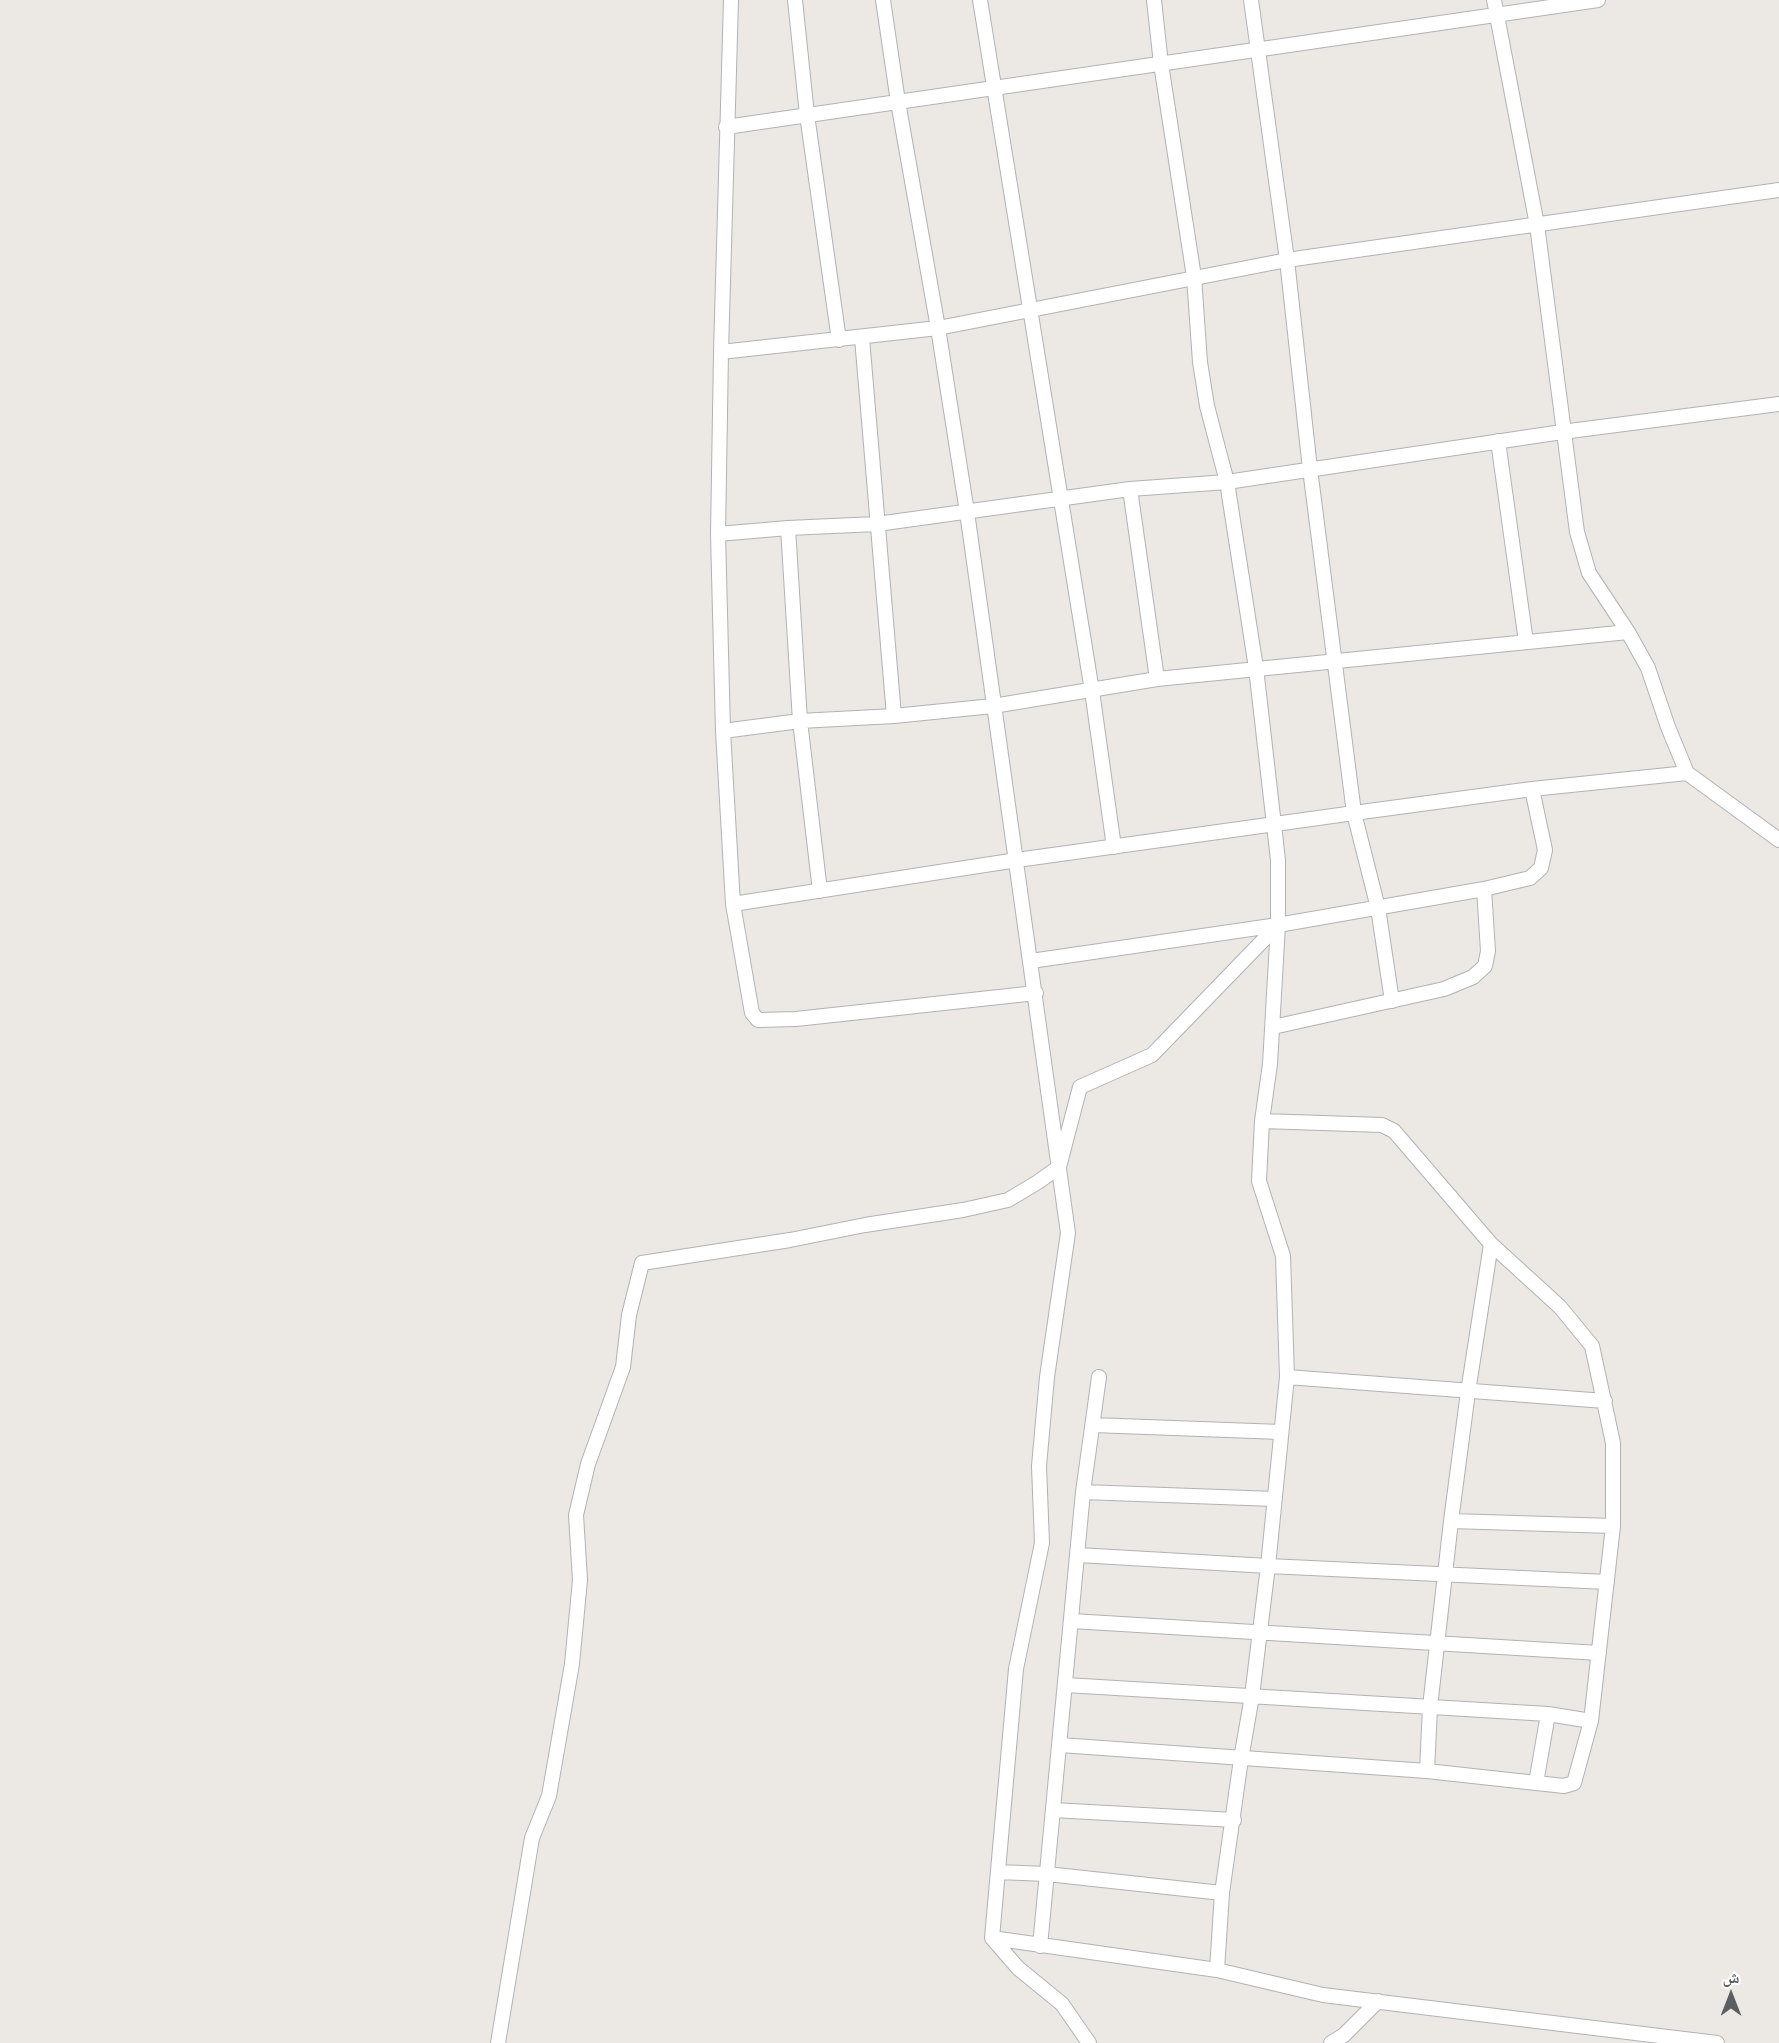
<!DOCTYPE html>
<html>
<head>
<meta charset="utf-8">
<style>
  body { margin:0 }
  #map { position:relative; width:1779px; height:2043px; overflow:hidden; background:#ece8e3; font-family:Mulish,"Noto Naskh Arabic",sans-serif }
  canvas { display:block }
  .north { position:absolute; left:1701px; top:1965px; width:60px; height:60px; -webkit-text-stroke:4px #fff; paint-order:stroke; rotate:0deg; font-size:16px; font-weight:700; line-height:24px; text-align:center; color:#5b5f61 }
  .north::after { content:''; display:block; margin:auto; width:21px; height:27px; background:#5b5f61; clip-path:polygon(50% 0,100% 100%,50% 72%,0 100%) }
</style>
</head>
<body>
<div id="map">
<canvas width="1779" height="2043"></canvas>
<div class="north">ش</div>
</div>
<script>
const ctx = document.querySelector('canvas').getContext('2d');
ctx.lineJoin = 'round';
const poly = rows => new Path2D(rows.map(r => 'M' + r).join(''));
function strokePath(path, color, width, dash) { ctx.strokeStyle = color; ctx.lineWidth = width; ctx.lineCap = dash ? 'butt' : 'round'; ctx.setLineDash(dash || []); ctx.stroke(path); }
const minor = poly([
  [731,0,721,352,718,534,723,731,733,904,752,1013,758,1020,796,1019,1036,993],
  [795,0,807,115,839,340],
  [883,0,898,102,938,328,967,512,1068,1233,1047,1377,1039,1466,1042,1543,1016,1669,992,1938,1018,1968,1062,2004,1089,2043],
  [980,0,1092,691,1114,847],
  [1251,0,1287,260,1310,469,1354,813,1378,908,1392,1001],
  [1494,0,1537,225,1577,532,1589,573,1628,632,1648,668,1668,727,1687,773,1779,840],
  [726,127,1598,0],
  [862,338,894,716],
  [721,352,938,328,1287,260,1779,190],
  [1498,441,1526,642],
  [1130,489,1157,679],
  [788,528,800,721,820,891],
  [718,534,788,528,877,524,1130,489,1227,482,1562,432,1779,404],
  [723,731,800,721,894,716,993,706,1157,679,1628,632],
  [733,904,1017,860,1354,813,1532,789,1687,773],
  [1278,925,1270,1064,1262,1121,1259,1181,1283,1256,1287,1377,1268,1566,1252,1696,1241,1759,1222,1893,1217,1970,1323,1995,1717,2043],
  [1031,961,1278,925,1484,889,1530,878,1541,868,1545,850,1532,789],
  [1273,1027,1444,989,1473,977,1485,966,1488,951,1484,889],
  [1287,1377,1605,1401],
  [1093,1425,1281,1432],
  [1083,1492,1275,1499],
  [1451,1521,1613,1526],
  [1078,1555,1268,1566,1607,1582],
  [1072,1621,1599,1653],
  [1066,1685,1548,1714,1591,1721],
  [1060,1745,1427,1771,1564,1786,1574,1783,1591,1721,1613,1526,1613,1443,1592,1346,1560,1307,1491,1244,1394,1131,1382,1125,1262,1121],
  [1427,1771,1430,1707,1451,1521,1468,1392,1491,1244],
  [1536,1783,1548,1714],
  [1053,1810,1234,1820],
  [998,1872,1047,1874,1222,1893],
  [992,1938,1217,1970],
  [1040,1946,1083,1492,1099,1377],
  [498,2043,532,1838,549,1796,572,1664,580,1580,576,1515,588,1464,623,1367,629,1315,642,1263,790,1240,865,1225,963,1210,1008,1200,1038,1182,1059,1167,1080,1087,1152,1055,1278,925,1278,860,1256,668,1227,482,1207,406,1200,362,1194,277,1161,64,1154,0],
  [1331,2043,1344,2035,1378,2001]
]);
strokePath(minor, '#b0b3b6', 16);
strokePath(minor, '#fff', 14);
</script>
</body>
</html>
